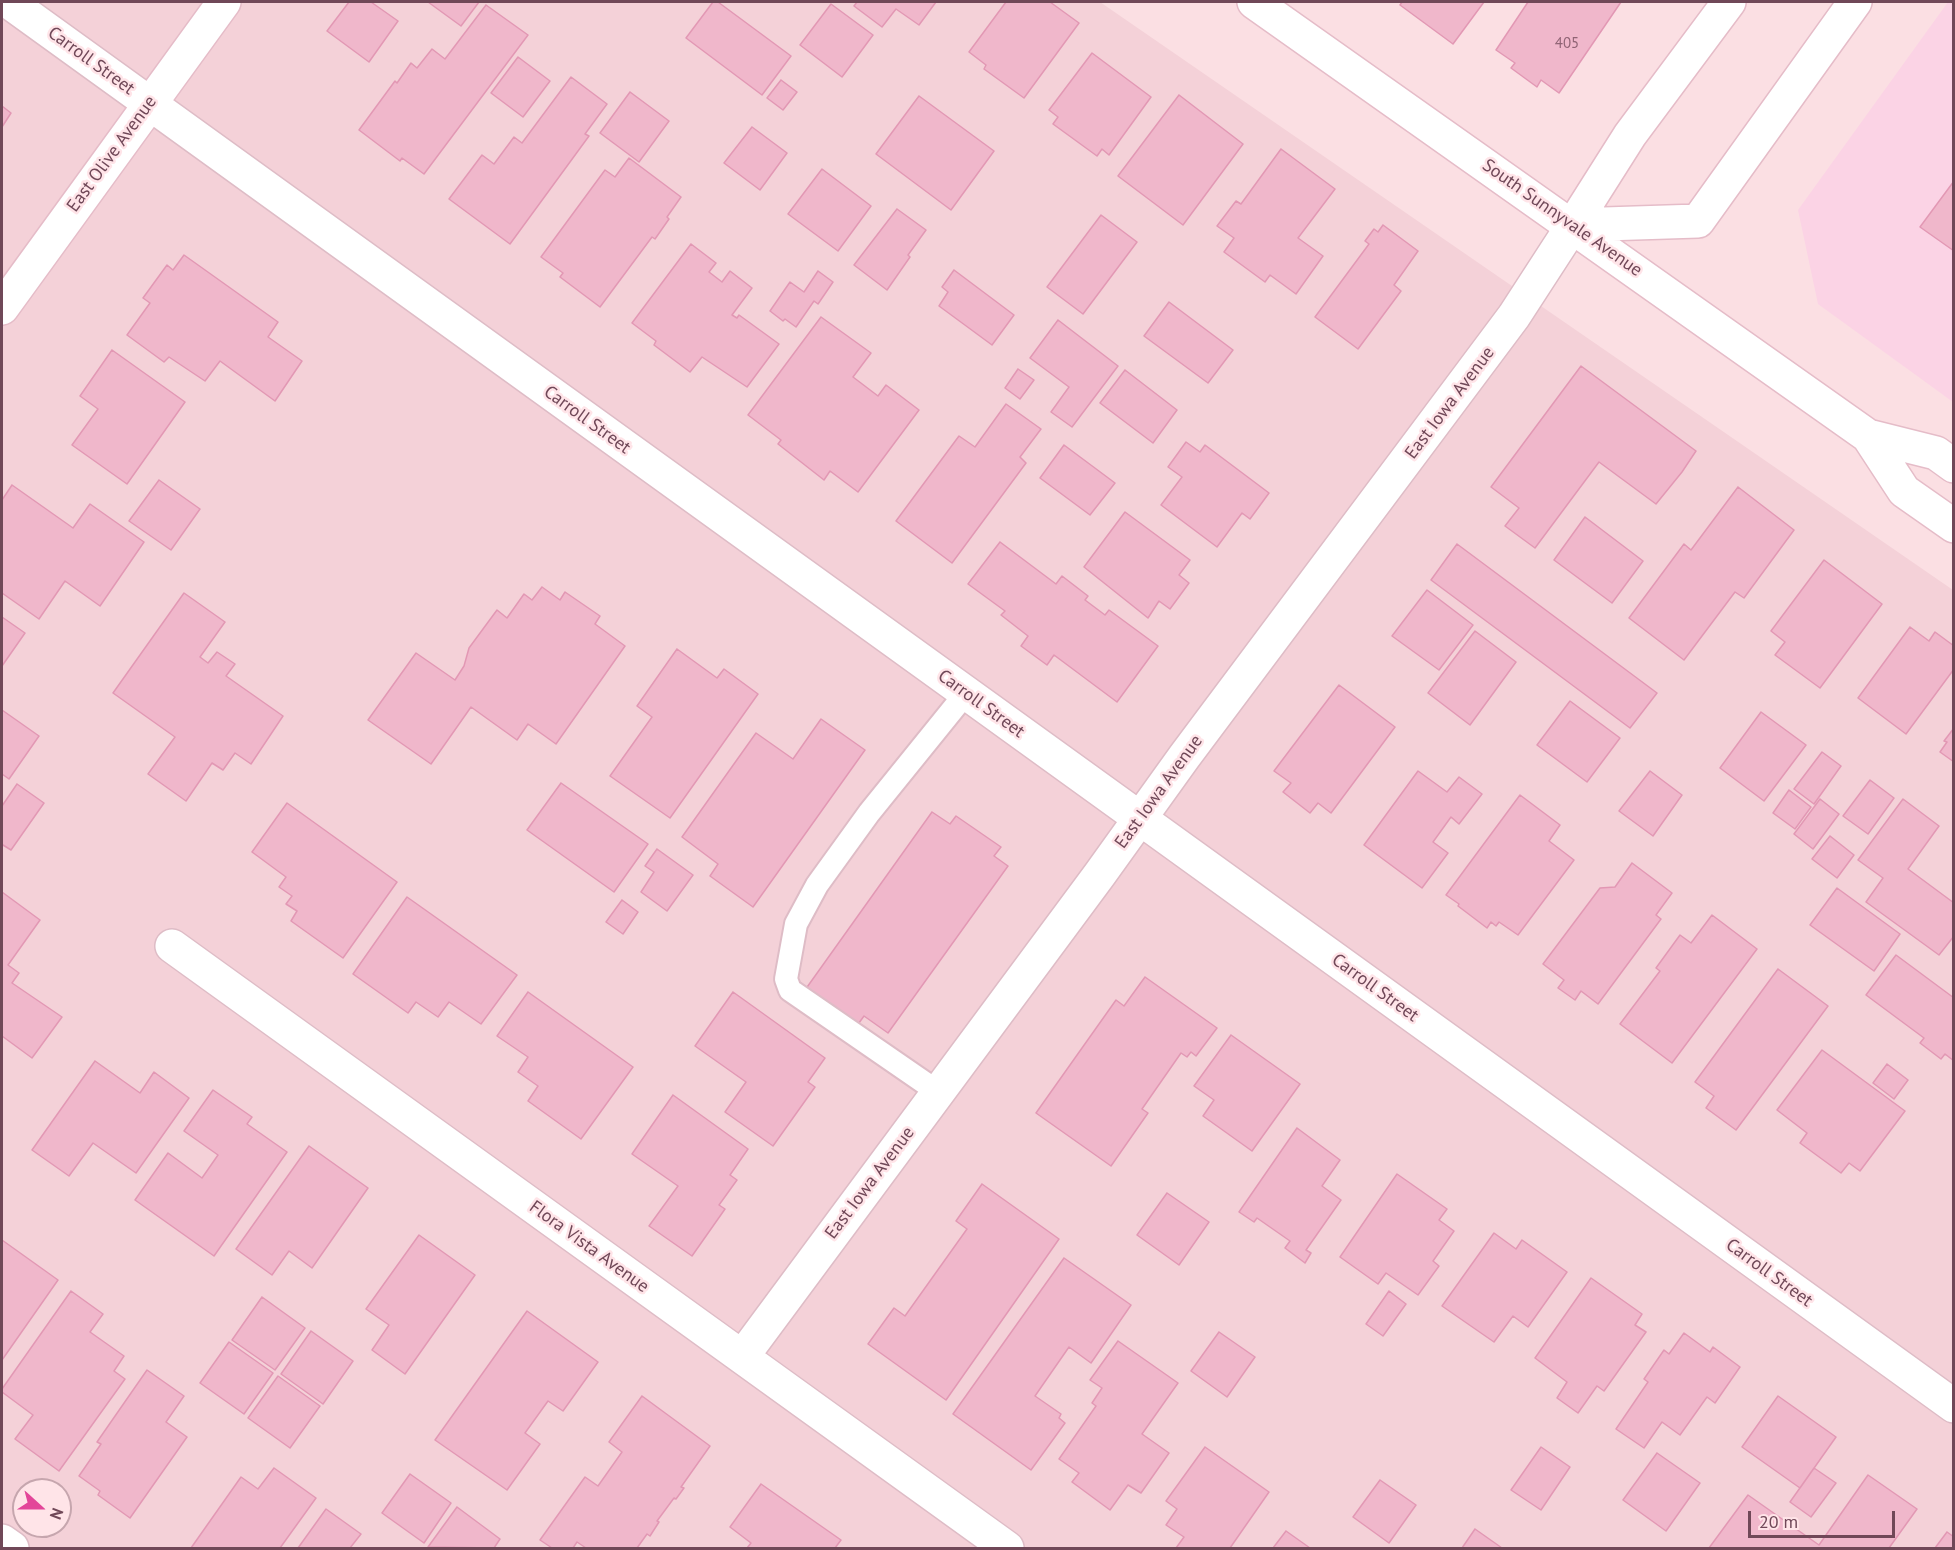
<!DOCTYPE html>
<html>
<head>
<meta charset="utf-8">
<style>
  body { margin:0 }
  #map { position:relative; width:1955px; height:1550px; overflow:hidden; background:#fbdfe3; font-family:"PT Sans",sans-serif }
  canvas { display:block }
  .frame { position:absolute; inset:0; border:3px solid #704858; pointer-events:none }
  .north { position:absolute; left:12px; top:1478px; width:60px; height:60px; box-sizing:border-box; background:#ffe4e8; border:2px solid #c6a6ae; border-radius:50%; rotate:111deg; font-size:16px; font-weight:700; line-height:24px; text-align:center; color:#704858 }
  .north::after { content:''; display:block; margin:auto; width:21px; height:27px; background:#e34699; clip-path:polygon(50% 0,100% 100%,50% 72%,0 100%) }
  .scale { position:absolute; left:1748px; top:1511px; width:147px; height:27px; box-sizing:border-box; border:3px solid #704858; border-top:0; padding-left:8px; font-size:18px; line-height:21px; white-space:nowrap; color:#704858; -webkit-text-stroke:4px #ffe4e8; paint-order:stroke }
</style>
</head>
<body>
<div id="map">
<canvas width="1955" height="1550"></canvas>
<div class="frame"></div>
<div class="north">N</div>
<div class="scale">20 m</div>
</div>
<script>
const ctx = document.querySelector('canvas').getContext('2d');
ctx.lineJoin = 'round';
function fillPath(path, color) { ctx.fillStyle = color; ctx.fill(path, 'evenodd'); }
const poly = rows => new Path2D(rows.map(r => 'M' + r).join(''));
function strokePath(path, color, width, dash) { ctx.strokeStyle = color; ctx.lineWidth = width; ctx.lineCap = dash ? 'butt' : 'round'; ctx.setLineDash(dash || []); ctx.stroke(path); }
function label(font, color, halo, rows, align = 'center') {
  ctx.font = font + ' "PT Sans",sans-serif'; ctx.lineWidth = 5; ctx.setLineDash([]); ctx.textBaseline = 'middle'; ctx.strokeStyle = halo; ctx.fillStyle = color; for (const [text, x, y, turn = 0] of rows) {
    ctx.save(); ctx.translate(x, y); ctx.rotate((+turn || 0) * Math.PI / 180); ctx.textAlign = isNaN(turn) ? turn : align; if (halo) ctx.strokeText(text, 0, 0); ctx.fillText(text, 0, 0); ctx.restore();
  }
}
const residential = poly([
  [2,2,1100,2,1953,590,1953,1548,2,1548],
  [24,1490,60,1490,60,1526,24,1526]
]);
const commercial = poly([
  [1948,2,1953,2,1953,402,1818,304,1798,210]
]);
const building = poly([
  [349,2,371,2,398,21,369,62,327,31,349,2],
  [428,2,479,2,461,26,428,2],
  [713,2,718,2,791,56,762,95,686,38,713,2],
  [857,2,936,2,919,25,896,9,882,27,854,6,857,2],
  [1006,2,1050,2,1079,23,1024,98,984,69,986,65,969,52,1006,2],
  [1402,2,1484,2,1453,44,1400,5,1402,2],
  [1528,2,1621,2,1559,93,1541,80,1537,87,1511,68,1515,63,1496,50,1528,2],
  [831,4,873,35,842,77,800,45,831,4],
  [486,5,528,35,424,174,402,158,400,161,359,130,395,81,397,83,411,63,417,68,432,49,445,59,486,5],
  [1092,53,1151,97,1109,155,1102,149,1097,156,1053,124,1058,117,1049,110,1092,53],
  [518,57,550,81,523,117,491,93,518,57],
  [571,77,607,104,585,134,589,136,510,244,449,199,482,155,494,164,514,137,522,143,571,77],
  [781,80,797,92,783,110,767,98,781,80],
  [630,92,669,121,639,162,600,133,630,92],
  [1179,95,1243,144,1183,225,1118,176,1179,95],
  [919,96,994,151,951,210,876,154,919,96],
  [2,106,11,113,2,127,2,106],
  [752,127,787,153,760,190,724,163,752,127],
  [1281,149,1335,189,1298,238,1323,256,1296,294,1270,275,1265,282,1224,252,1234,238,1217,226,1236,201,1241,204,1281,149],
  [629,158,681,197,667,217,669,219,655,239,652,237,600,307,560,277,563,273,541,257,605,170,615,177,629,158],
  [822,169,871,206,838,251,788,214,822,169],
  [1954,181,1954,251,1920,227,1954,181],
  [897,209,926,230,908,255,910,257,887,290,854,265,897,209],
  [1101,215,1137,242,1083,314,1047,287,1101,215],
  [1383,225,1418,251,1394,285,1401,291,1358,349,1315,317,1369,244,1365,241,1374,229,1378,232,1383,225],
  [691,244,716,263,709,272,722,282,730,271,752,288,732,315,737,318,739,315,779,344,747,387,702,357,690,372,654,345,656,341,632,323,691,244],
  [184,255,278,322,268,337,302,361,275,401,220,361,205,381,169,357,164,362,127,335,150,303,143,298,167,265,173,270,184,255],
  [954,270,1014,315,992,345,939,306,948,292,942,287,954,270],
  [818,271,833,282,818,304,814,301,796,327,785,319,783,321,770,311,790,282,804,292,818,271],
  [1169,302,1233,350,1208,383,1144,336,1169,302],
  [821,317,871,353,853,377,878,396,886,385,919,410,858,492,830,471,824,480,778,444,781,440,748,415,821,317],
  [1058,320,1118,366,1072,427,1051,412,1069,387,1030,358,1058,320],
  [112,350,185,402,127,484,72,445,98,409,80,396,112,350],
  [1581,366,1696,451,1682,472,1656,504,1599,462,1535,548,1505,526,1519,508,1491,487,1581,366],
  [1018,369,1034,380,1020,399,1005,388,1018,369],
  [1125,370,1177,410,1153,443,1100,403,1125,370],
  [1006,404,1041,429,1020,457,1026,463,952,563,896,521,959,436,975,447,1006,404],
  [1186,442,1200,452,1205,445,1269,493,1250,519,1242,513,1217,547,1161,505,1182,477,1168,467,1186,442],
  [1064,445,1115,483,1090,515,1040,478,1064,445],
  [159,480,200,509,171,550,129,521,159,480],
  [12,485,73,528,90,504,144,542,100,606,65,581,39,619,2,593,2,500,12,485],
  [1738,487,1794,530,1744,598,1735,592,1684,660,1629,618,1684,544,1691,550,1738,487],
  [1125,512,1190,560,1179,575,1189,583,1170,609,1159,601,1148,618,1084,567,1125,512],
  [1585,517,1643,561,1612,603,1554,560,1585,517],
  [1000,542,1056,584,1062,576,1088,596,1085,600,1105,615,1109,610,1158,646,1117,702,1054,655,1047,665,1021,646,1028,636,1001,615,1005,611,968,584,1000,542],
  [1457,544,1657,693,1630,728,1431,580,1457,544],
  [1824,560,1882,604,1820,688,1775,655,1785,642,1771,631,1824,560],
  [542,587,560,600,565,592,600,616,595,624,625,646,556,744,528,724,517,740,471,707,431,764,368,720,416,653,455,680,464,666,469,648,497,610,507,618,524,594,532,600,542,587],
  [1427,590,1473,625,1439,670,1392,636,1427,590],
  [184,593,225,622,200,657,208,663,217,652,235,664,226,676,283,716,251,764,235,753,223,770,212,763,186,801,148,774,175,737,113,693,184,593],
  [2,617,25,633,2,666,2,617],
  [1910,627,1929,641,1935,632,1954,646,1954,669,1906,734,1858,698,1910,627],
  [1475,631,1516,662,1470,725,1428,693,1475,631],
  [677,649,717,678,724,669,758,694,670,818,610,776,652,717,637,706,677,649],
  [1339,685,1395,727,1331,813,1318,803,1310,813,1283,792,1291,783,1274,771,1339,685],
  [1570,701,1620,738,1587,782,1537,745,1570,701],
  [2,710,39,736,9,779,2,774,2,710],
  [1761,712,1806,745,1764,801,1720,768,1761,712],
  [821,719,865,750,753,907,710,876,718,864,682,837,756,733,793,759,821,719],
  [1954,728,1954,762,1940,752,1947,742,1944,741,1954,728],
  [1822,752,1841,766,1814,804,1794,789,1822,752],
  [1418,771,1447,792,1459,777,1482,794,1459,824,1451,817,1433,842,1448,853,1422,888,1364,845,1418,771],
  [1650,771,1682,795,1653,836,1619,811,1650,771],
  [1870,780,1894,798,1868,834,1843,816,1870,780],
  [561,783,648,844,614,892,527,830,561,783],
  [17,784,44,803,11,850,3,845,2,846,2,806,17,784],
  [1789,790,1811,807,1795,829,1773,813,1789,790],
  [1520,795,1560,825,1549,841,1574,860,1518,935,1499,922,1496,926,1491,922,1487,928,1458,906,1459,904,1446,895,1520,795],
  [1820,799,1839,814,1813,849,1794,834,1820,799],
  [1903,799,1939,826,1908,869,1954,903,1954,936,1939,955,1866,902,1883,878,1858,860,1903,799],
  [287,803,397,882,343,958,291,921,297,911,286,904,292,896,279,887,286,877,252,852,287,803],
  [932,812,950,824,956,816,1001,847,994,856,1008,866,888,1033,864,1016,856,1027,805,990,932,812],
  [1830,836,1854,855,1837,878,1812,859,1830,836],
  [657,849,693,875,667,911,641,892,654,872,645,866,657,849],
  [1632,863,1672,893,1656,915,1661,919,1598,1004,1581,991,1575,1000,1558,988,1564,980,1543,964,1600,888,1615,887,1632,863],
  [1837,888,1900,934,1874,971,1810,925,1837,888],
  [2,892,40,920,8,965,19,973,12,983,62,1017,32,1058,2,1036,2,892],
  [407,897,517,975,481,1024,449,1002,438,1017,416,1002,408,1013,353,974,407,897],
  [622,900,638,912,623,934,606,922,622,900],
  [1712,915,1757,949,1672,1063,1620,1024,1660,971,1656,968,1680,935,1691,943,1712,915],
  [1896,955,1954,998,1954,1061,1945,1054,1941,1059,1920,1043,1924,1038,1866,995,1896,955],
  [1778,969,1828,1006,1736,1130,1706,1108,1714,1096,1695,1082,1778,969],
  [1145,977,1217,1028,1196,1056,1191,1052,1187,1057,1181,1053,1142,1109,1148,1113,1111,1166,1036,1113,1116,1000,1124,1006,1145,977],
  [528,992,633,1067,581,1139,528,1101,538,1086,518,1072,528,1057,497,1036,528,992],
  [733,992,825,1058,808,1082,815,1087,773,1146,725,1112,746,1082,695,1046,733,992],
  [1231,1035,1300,1084,1252,1151,1203,1116,1214,1100,1194,1086,1231,1035],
  [1822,1050,1905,1111,1860,1171,1849,1163,1841,1173,1800,1143,1807,1133,1777,1110,1822,1050],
  [95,1061,140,1093,154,1072,189,1098,136,1173,93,1143,69,1176,32,1150,95,1061],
  [1887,1064,1908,1080,1894,1099,1873,1083,1887,1064],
  [213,1090,252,1117,247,1124,287,1152,214,1256,135,1200,168,1153,202,1178,218,1155,184,1131,213,1090],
  [673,1095,748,1149,730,1175,737,1180,719,1205,725,1209,692,1256,649,1226,678,1186,632,1154,673,1095],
  [1297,1128,1340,1160,1322,1186,1341,1200,1306,1250,1311,1253,1305,1263,1285,1248,1290,1241,1257,1218,1254,1222,1239,1212,1297,1128],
  [309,1146,368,1188,312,1268,289,1251,272,1275,236,1249,309,1146],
  [1397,1174,1447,1209,1439,1220,1454,1231,1433,1261,1439,1266,1418,1295,1386,1273,1378,1284,1340,1257,1397,1174],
  [982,1184,1059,1239,946,1400,868,1344,894,1308,905,1316,967,1229,956,1221,982,1184],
  [1167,1193,1209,1222,1179,1265,1137,1235,1167,1193],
  [1494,1233,1516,1249,1522,1240,1567,1272,1528,1327,1513,1316,1494,1342,1442,1306,1494,1233],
  [419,1235,475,1275,405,1374,372,1350,389,1325,366,1309,419,1235],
  [2,1240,58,1280,2,1360,2,1240],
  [1064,1258,1131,1305,1091,1363,1069,1347,1035,1396,1061,1414,1059,1418,1065,1423,1031,1470,953,1414,1064,1258],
  [1591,1278,1642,1314,1635,1325,1646,1332,1604,1391,1597,1386,1578,1413,1557,1398,1567,1382,1535,1358,1591,1278],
  [71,1291,103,1314,90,1332,124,1356,114,1371,125,1379,59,1471,15,1439,33,1415,2,1392,2,1389,71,1291],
  [1389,1291,1406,1304,1383,1336,1366,1324,1389,1291],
  [262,1297,305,1328,275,1370,232,1340,262,1297],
  [527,1311,598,1362,563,1411,548,1401,525,1433,540,1444,507,1490,435,1440,527,1311],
  [311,1331,353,1361,323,1404,281,1374,311,1331],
  [1219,1332,1255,1357,1227,1397,1191,1371,1219,1332],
  [1684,1333,1710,1352,1713,1347,1740,1367,1715,1403,1707,1397,1680,1435,1662,1422,1644,1448,1616,1429,1648,1382,1644,1379,1664,1350,1669,1354,1684,1333],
  [1118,1341,1178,1383,1142,1434,1169,1453,1141,1493,1128,1485,1110,1510,1072,1482,1079,1473,1059,1459,1096,1406,1092,1403,1102,1388,1090,1380,1118,1341],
  [229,1342,273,1373,244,1414,200,1383,229,1342],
  [147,1370,184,1396,166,1422,187,1437,130,1518,98,1495,100,1491,79,1476,101,1444,97,1442,147,1370],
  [278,1376,320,1406,290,1448,248,1418,278,1376],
  [642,1396,710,1446,681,1487,684,1488,676,1499,674,1498,657,1521,659,1522,650,1536,647,1534,637,1548,586,1548,577,1542,573,1548,552,1548,540,1540,585,1477,598,1486,622,1452,609,1442,642,1396],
  [1778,1396,1836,1437,1800,1488,1742,1447,1778,1396],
  [1205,1447,1269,1492,1230,1548,1176,1548,1184,1537,1166,1525,1177,1509,1166,1501,1205,1447],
  [1541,1447,1570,1467,1541,1510,1511,1490,1541,1447],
  [1657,1453,1700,1483,1666,1531,1623,1500,1657,1453],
  [274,1468,316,1498,280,1548,191,1548,241,1477,258,1489,274,1468],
  [1814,1468,1836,1483,1811,1517,1790,1502,1814,1468],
  [410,1474,451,1503,424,1543,382,1513,410,1474],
  [1868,1475,1917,1509,1889,1548,1709,1548,1748,1495,1819,1545,1868,1475],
  [1380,1480,1416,1505,1389,1543,1353,1517,1380,1480],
  [761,1484,841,1540,835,1548,747,1548,751,1543,730,1527,761,1484],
  [457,1507,500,1539,494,1548,428,1547,457,1507],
  [326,1509,361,1534,350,1548,298,1548,326,1509],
  [1475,1529,1502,1548,1462,1548,1475,1529],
  [1286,1531,1310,1548,1273,1548,1286,1531],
  [1947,1532,1954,1537,1954,1548,1935,1548,1947,1532]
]);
const lane = poly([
  [938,1092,790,990,786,979,796,924,817,885,869,813,966,693]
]);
const street = poly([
  [9,2,1954,1406],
  [172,946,1007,1548],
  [742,1357,1100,874,1184,757,1514,316,1573,225],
  [2,1541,12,1548]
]);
const secondary = poly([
  [1254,2,1868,436,1936,453,1954,466],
  [1573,225,1698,221,1855,2],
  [1573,225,1630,135,1729,2],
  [2,308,224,2],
  [1868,436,1904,491,1954,526]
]);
const numberNames = [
  ["405",1567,44]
];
const streetNames = [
  ["Carroll Street",91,61,36],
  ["East Olive Avenue",112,154,-54],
  ["South Sunnyvale Avenue",1562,218,35],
  ["East Iowa Avenue",1450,403,-53],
  ["Carroll Street",587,420,36],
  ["Carroll Street",981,704,36],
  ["East Iowa Avenue",1159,792,-54],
  ["Carroll Street",1375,988,36],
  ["East Iowa Avenue",870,1183,-53],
  ["Flora Vista Avenue",589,1247,36],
  ["Carroll Street",1769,1273,36]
];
fillPath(residential, '#f4d1d8');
fillPath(commercial, '#fbd3e5');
fillPath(building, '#f0b7cb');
strokePath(building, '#e298b4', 1.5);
strokePath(lane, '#debcc6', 26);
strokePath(street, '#debcc6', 36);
strokePath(secondary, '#e5bcc8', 36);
strokePath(lane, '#fff', 22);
strokePath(street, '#fff', 33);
strokePath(secondary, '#fff', 33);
label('15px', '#906475', null, numberNames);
label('18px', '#704858', '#ffe4e8', streetNames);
</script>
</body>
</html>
